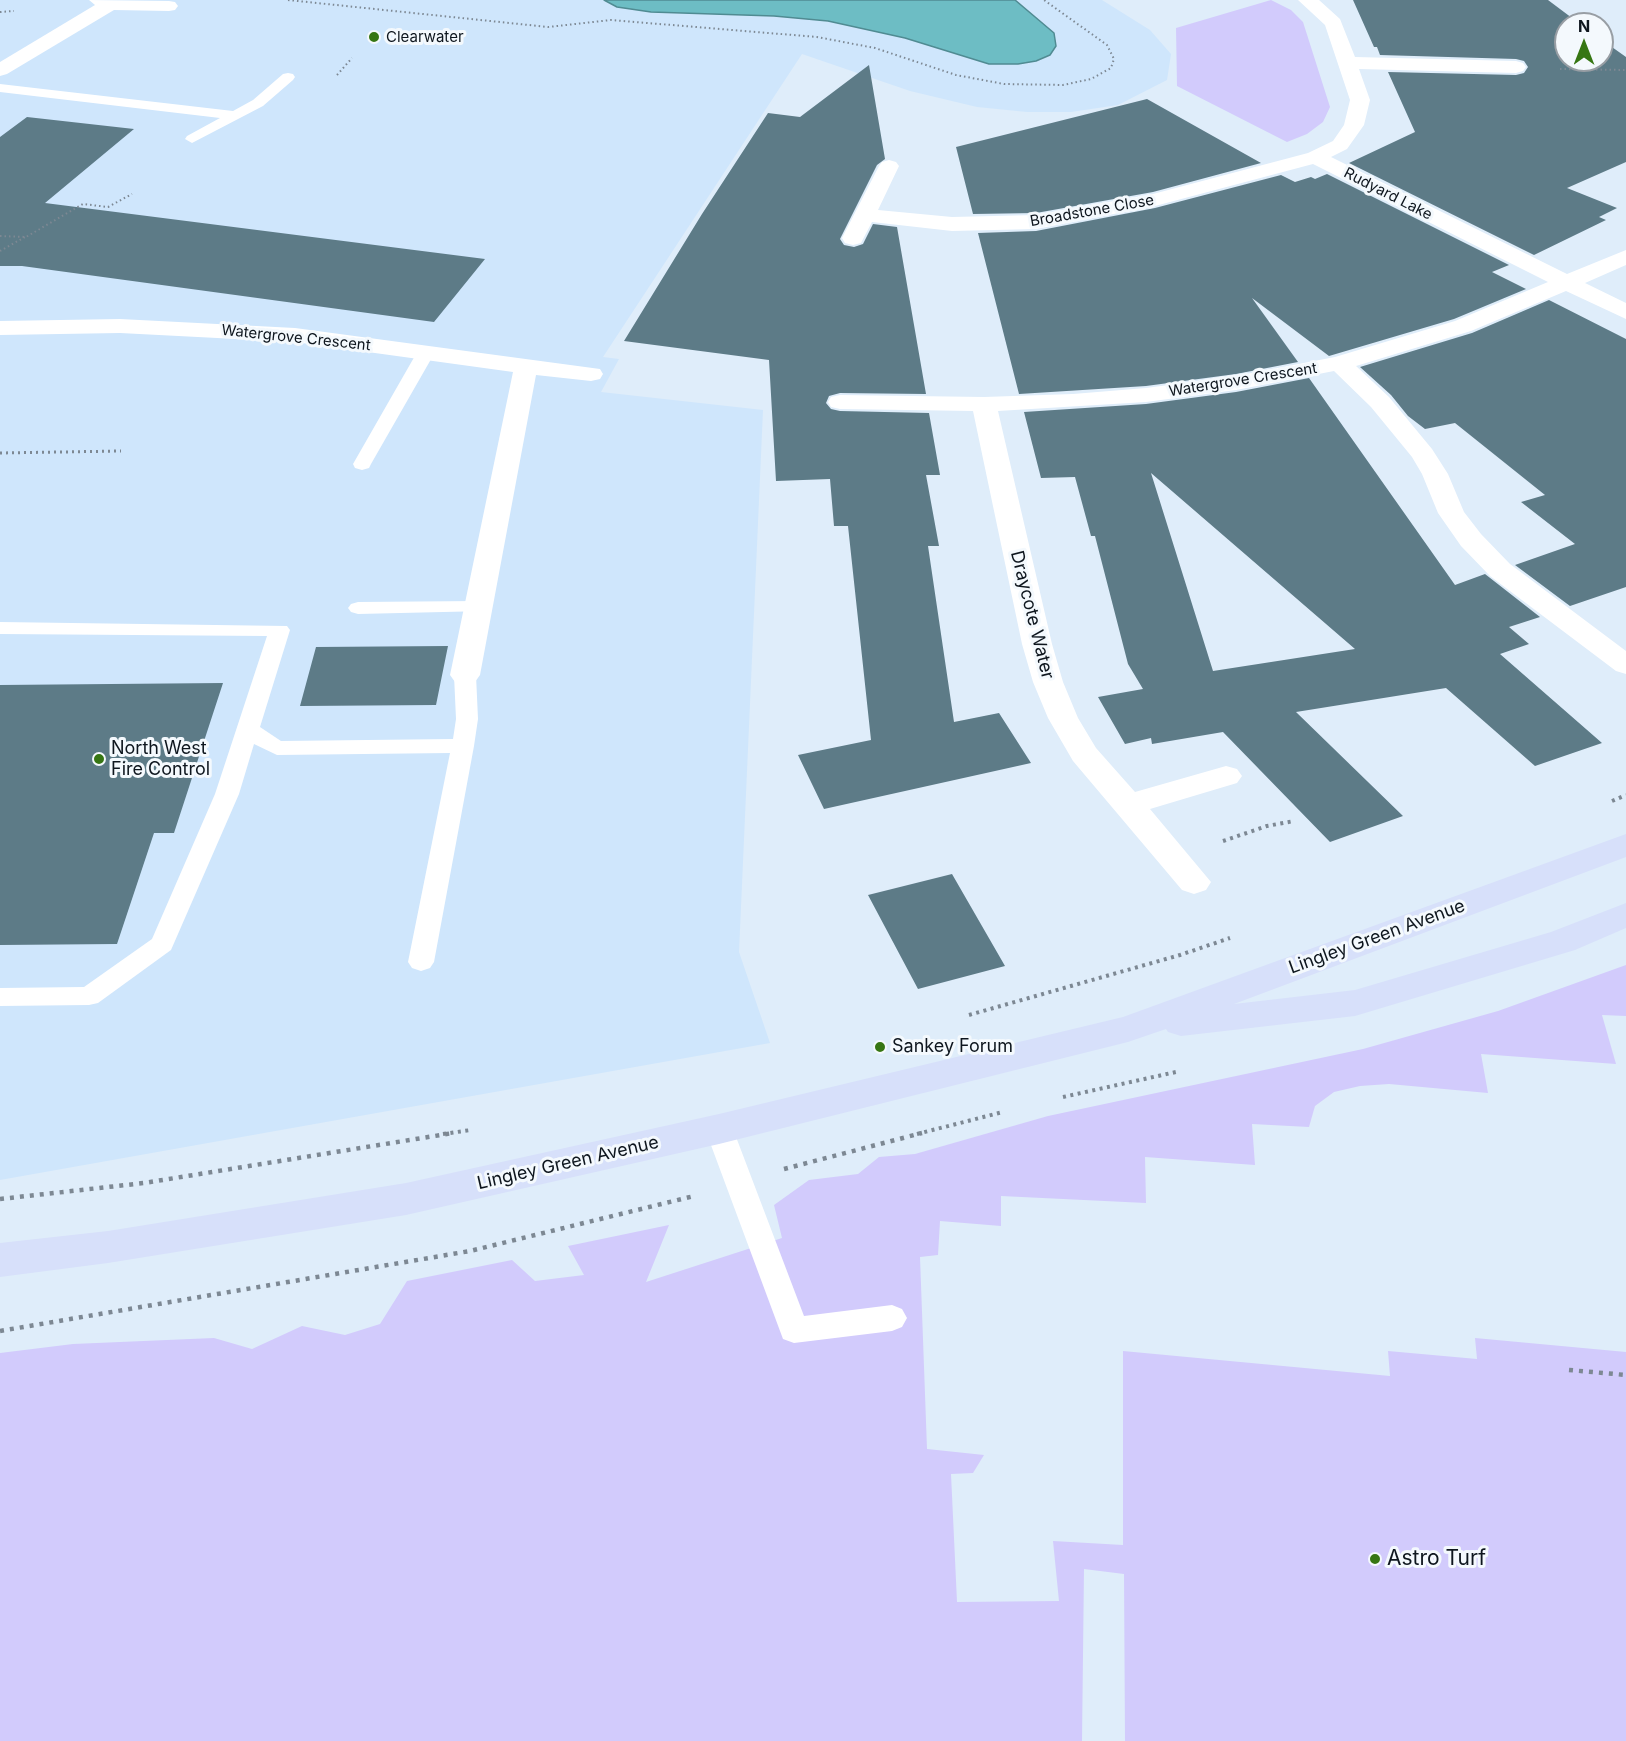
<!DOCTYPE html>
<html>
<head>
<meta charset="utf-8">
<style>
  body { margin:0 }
  #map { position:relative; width:1626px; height:1741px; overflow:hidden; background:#dfedfa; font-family:Inter,sans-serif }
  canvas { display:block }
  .north { position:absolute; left:1554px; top:12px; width:60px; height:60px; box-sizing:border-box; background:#f4f9fd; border:2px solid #989ea4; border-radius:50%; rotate:0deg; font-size:16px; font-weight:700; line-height:24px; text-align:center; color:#0e161e }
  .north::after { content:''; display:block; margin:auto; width:21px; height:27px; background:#367613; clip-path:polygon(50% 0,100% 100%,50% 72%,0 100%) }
</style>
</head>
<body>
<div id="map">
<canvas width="1626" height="1741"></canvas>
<div class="north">N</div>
</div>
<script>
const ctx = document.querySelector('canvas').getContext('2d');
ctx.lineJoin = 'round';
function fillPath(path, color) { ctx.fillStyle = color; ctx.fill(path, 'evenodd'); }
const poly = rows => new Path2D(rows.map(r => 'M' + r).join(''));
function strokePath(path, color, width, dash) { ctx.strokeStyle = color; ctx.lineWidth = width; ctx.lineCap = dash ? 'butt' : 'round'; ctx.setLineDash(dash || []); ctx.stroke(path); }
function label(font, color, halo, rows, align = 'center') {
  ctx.font = font + ' Inter,sans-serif'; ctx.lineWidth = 6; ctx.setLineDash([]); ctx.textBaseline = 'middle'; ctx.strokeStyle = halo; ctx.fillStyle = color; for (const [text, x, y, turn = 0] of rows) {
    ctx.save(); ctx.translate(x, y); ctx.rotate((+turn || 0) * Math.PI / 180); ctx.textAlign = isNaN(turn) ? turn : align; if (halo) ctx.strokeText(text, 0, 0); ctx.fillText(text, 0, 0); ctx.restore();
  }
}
const built = poly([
  [0,0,1102,0,1150,30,1171,54,1167,80,1118,105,1071,112,1027,112,977,107,910,91,802,54,603,357,619,359,601,392,763,410,739,952,770,1043,0,1180]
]);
const green = poly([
  [1271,0,1291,10,1303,22,1330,107,1323,122,1307,134,1287,142,1177,86,1176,28],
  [1626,965,1626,1016,1602,1015,1616,1064,1481,1054,1488,1093,1389,1084,1360,1086,1334,1092,1315,1106,1309,1127,1252,1124,1255,1165,1145,1157,1146,1203,1001,1196,1001,1226,940,1221,938,1255,920,1257,927,1449,984,1455,973,1473,951,1474,957,1602,1059,1601,1053,1541,1123,1545,1123,1351,1390,1376,1388,1351,1477,1359,1475,1338,1626,1352,1626,1741,1125,1741,1124,1574,1084,1569,1082,1741,0,1741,0,1353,73,1344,214,1338,252,1349,302,1326,345,1335,380,1324,407,1281,512,1260,535,1281,584,1275,568,1246,669,1225,646,1282,782,1238,774,1205,809,1180,858,1174,879,1157,915,1154,1048,1116,1363,1049,1498,1011]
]);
const water = poly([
  [604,0,1015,0,1054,33,1056,46,1050,55,1036,61,1018,64,989,64,905,38,828,21,774,16,651,12,617,7,604,0]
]);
const building = poly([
  [1353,0,1548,0,1580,24,1566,24,1566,60,1602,60,1602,40,1626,57,1626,162,1567,188,1617,208,1599,217,1606,220,1534,255,1349,163,1415,132,1388,72,1516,75,1524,73,1528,67,1524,61,1516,59,1380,55,1377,47,1374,47],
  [869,65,885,159,877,165,840,239,844,245,854,247,863,244,873,224,897,227,926,394,840,393,829,396,826,403,831,409,840,411,929,413,940,475,926,475,939,546,928,546,954,722,999,713,1031,763,824,809,798,755,871,740,848,526,834,526,830,479,776,481,769,360,624,341,702,214,768,113,800,117],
  [1147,99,1261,163,1153,192,1036,213,973,214,956,147],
  [27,117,134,129,45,203,485,259,434,322,22,266,0,266,0,137],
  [1327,174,1509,265,1492,272,1526,289,1454,319,1329,356,1252,298,1298,362,1236,374,1146,386,1019,394,978,233,1036,231,1155,208,1281,175,1295,182,1311,177,1315,179],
  [1549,300,1626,339,1626,587,1570,606,1515,565,1575,544,1521,502,1545,495,1455,423,1425,429,1408,416,1391,395,1360,367,1472,333],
  [1309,378,1455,585,1485,574,1540,617,1509,627,1529,644,1500,654,1602,743,1535,766,1446,688,1296,712,1403,816,1330,842,1223,732,1152,744,1151,738,1125,744,1098,697,1143,689,1128,664,1095,536,1091,536,1075,477,1041,478,1024,412,1146,404,1236,392],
  [1151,473,1355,649,1213,671],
  [448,646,436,705,300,706,316,647],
  [223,683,174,833,154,833,117,944,0,945,0,685],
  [952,874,1005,966,918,989,868,895]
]);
const pathFar3 = poly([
  [288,0,548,27,611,20,817,37,875,48,956,75,1004,84,1063,85,1091,79,1111,68,1114,59,1107,45,1044,0],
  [0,12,14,11],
  [1560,69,1626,70],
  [337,75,352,58],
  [0,236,26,237,83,204,108,207,132,194],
  [0,251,25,237]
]);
const pathFar2 = poly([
  [0,453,121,451]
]);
const pathFar1 = poly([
  [1612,801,1626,795],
  [1223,841,1267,826,1294,821],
  [969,1015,1180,955,1230,938],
  [1063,1097,1176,1072],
  [443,1134,471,1130],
  [917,1134,1003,1112]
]);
const path = poly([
  [784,1169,922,1133],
  [0,1199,144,1183,453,1133],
  [0,1331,470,1251,694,1196],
  [1569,1370,1626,1375]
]);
const service = poly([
  [288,73,293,74,295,77,293,80,263,106,192,143,185,139,187,136,220,118,0,92,0,84,233,111,253,100,283,74,288,73],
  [425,349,431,350,434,354,371,464,369,468,362,470,355,468,353,464,416,354,419,350,425,349],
  [479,601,486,603,489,607,486,611,358,614,351,612,348,608,351,604,358,602,479,601],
  [0,622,287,626,290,630,260,727,281,741,453,739,456,719,454,675,457,670,465,668,473,670,476,675,478,719,474,746,434,962,430,968,421,971,412,968,408,962,450,753,277,755,254,744,239,794,171,950,98,1003,89,1005,0,1006,0,988,84,987,152,939,215,794,267,636,0,634,0,622],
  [719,1118,729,1121,733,1129,804,1316,892,1305,902,1309,907,1318,902,1327,892,1331,794,1343,783,1339,705,1129,709,1121,719,1118]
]);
const minor = poly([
  [89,0,169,1,175,2,178,6,175,10,169,11,114,10,7,74,0,76,0,62,95,5,89,0],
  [1298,0,1319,0,1340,19,1355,57,1516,61,1523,63,1526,67,1523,71,1516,73,1359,69,1370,100,1364,125,1347,149,1331,157,1567,274,1626,250,1626,265,1585,283,1626,303,1626,319,1566,291,1471,331,1356,366,1389,397,1432,449,1448,474,1464,512,1481,534,1510,564,1626,651,1626,674,1616,671,1490,576,1461,546,1438,513,1422,474,1412,457,1371,407,1334,371,1236,390,1146,402,998,411,1052,644,1063,682,1078,718,1096,748,1135,792,1226,766,1237,769,1242,776,1237,783,1150,809,1211,882,1206,890,1194,894,1182,890,1073,761,1048,718,1033,682,1022,644,973,411,840,409,831,407,828,402,831,397,840,395,984,397,1073,394,1146,388,1236,376,1335,357,1455,321,1548,282,1313,164,1155,206,1036,229,952,231,872,222,861,243,853,245,845,243,842,238,879,166,882,162,889,160,896,162,899,166,878,210,952,217,1036,215,1153,194,1308,153,1333,141,1344,125,1350,100,1325,25,1298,0],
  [120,319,295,328,600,369,603,374,600,379,591,381,536,375,480,675,475,682,465,684,455,682,450,675,513,372,295,342,120,333,0,335,0,321,120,319]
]);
const primary = poly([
  [1626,834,1626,857,1234,1004,1355,990,1551,932,1626,903,1626,928,1575,950,1355,1016,1181,1036,1168,1032,1166,1029,1128,1042,719,1144,406,1215,108,1263,0,1277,0,1243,108,1231,406,1183,719,1114,1123,1017,1626,834]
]);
const markers = [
  [374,37,6,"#367613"],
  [99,759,6,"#367613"],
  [880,1047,6,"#367613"],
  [1375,1559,6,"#367613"]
];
const farPoinames = [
  ["Clearwater",386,37]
];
const farStreetnames = [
  ["Rudyard Lake",1388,194,27],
  ["Broadstone Close",1092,211,-10],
  ["Watergrove Crescent",296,338,6],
  ["Watergrove Crescent",1243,380,-9]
];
const streetNames = [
  ["Draycote Water",1032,615,76],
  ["Lingley Green Avenue",1377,937,-20],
  ["Lingley Green Avenue",568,1163,-13]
];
const poiNames = [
  ["North West",111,749],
  ["Fire Control",111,770],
  ["Sankey Forum",892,1047]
];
const nearPoinames = [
  ["Astro Turf",1387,1559]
];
fillPath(built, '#cfe6fc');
fillPath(green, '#d2cbfc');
fillPath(water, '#6dbdc4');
strokePath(water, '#508b92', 1.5);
fillPath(building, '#5d7b87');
strokePath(pathFar3, '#7d8893', 2, [1.5, 3]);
strokePath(pathFar2, '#7d8893', 3, [2, 4]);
strokePath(pathFar1, '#7d8893', 4, [3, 4.5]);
strokePath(path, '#7d8893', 4.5, [4, 6]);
fillPath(service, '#fff');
fillPath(minor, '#fff');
fillPath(primary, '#d7e0fa');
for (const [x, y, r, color] of markers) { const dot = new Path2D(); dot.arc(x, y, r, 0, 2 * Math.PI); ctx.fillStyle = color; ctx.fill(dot); strokePath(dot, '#f4f9fd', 2); }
label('15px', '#0e161e', '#f4f9fd', farPoinames, 'left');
label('15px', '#0e161e', '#f4f9fd', farStreetnames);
label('18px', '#0e161e', '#f4f9fd', streetNames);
label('18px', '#0e161e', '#f4f9fd', poiNames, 'left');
label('21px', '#0e161e', '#f4f9fd', nearPoinames, 'left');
</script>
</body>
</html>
